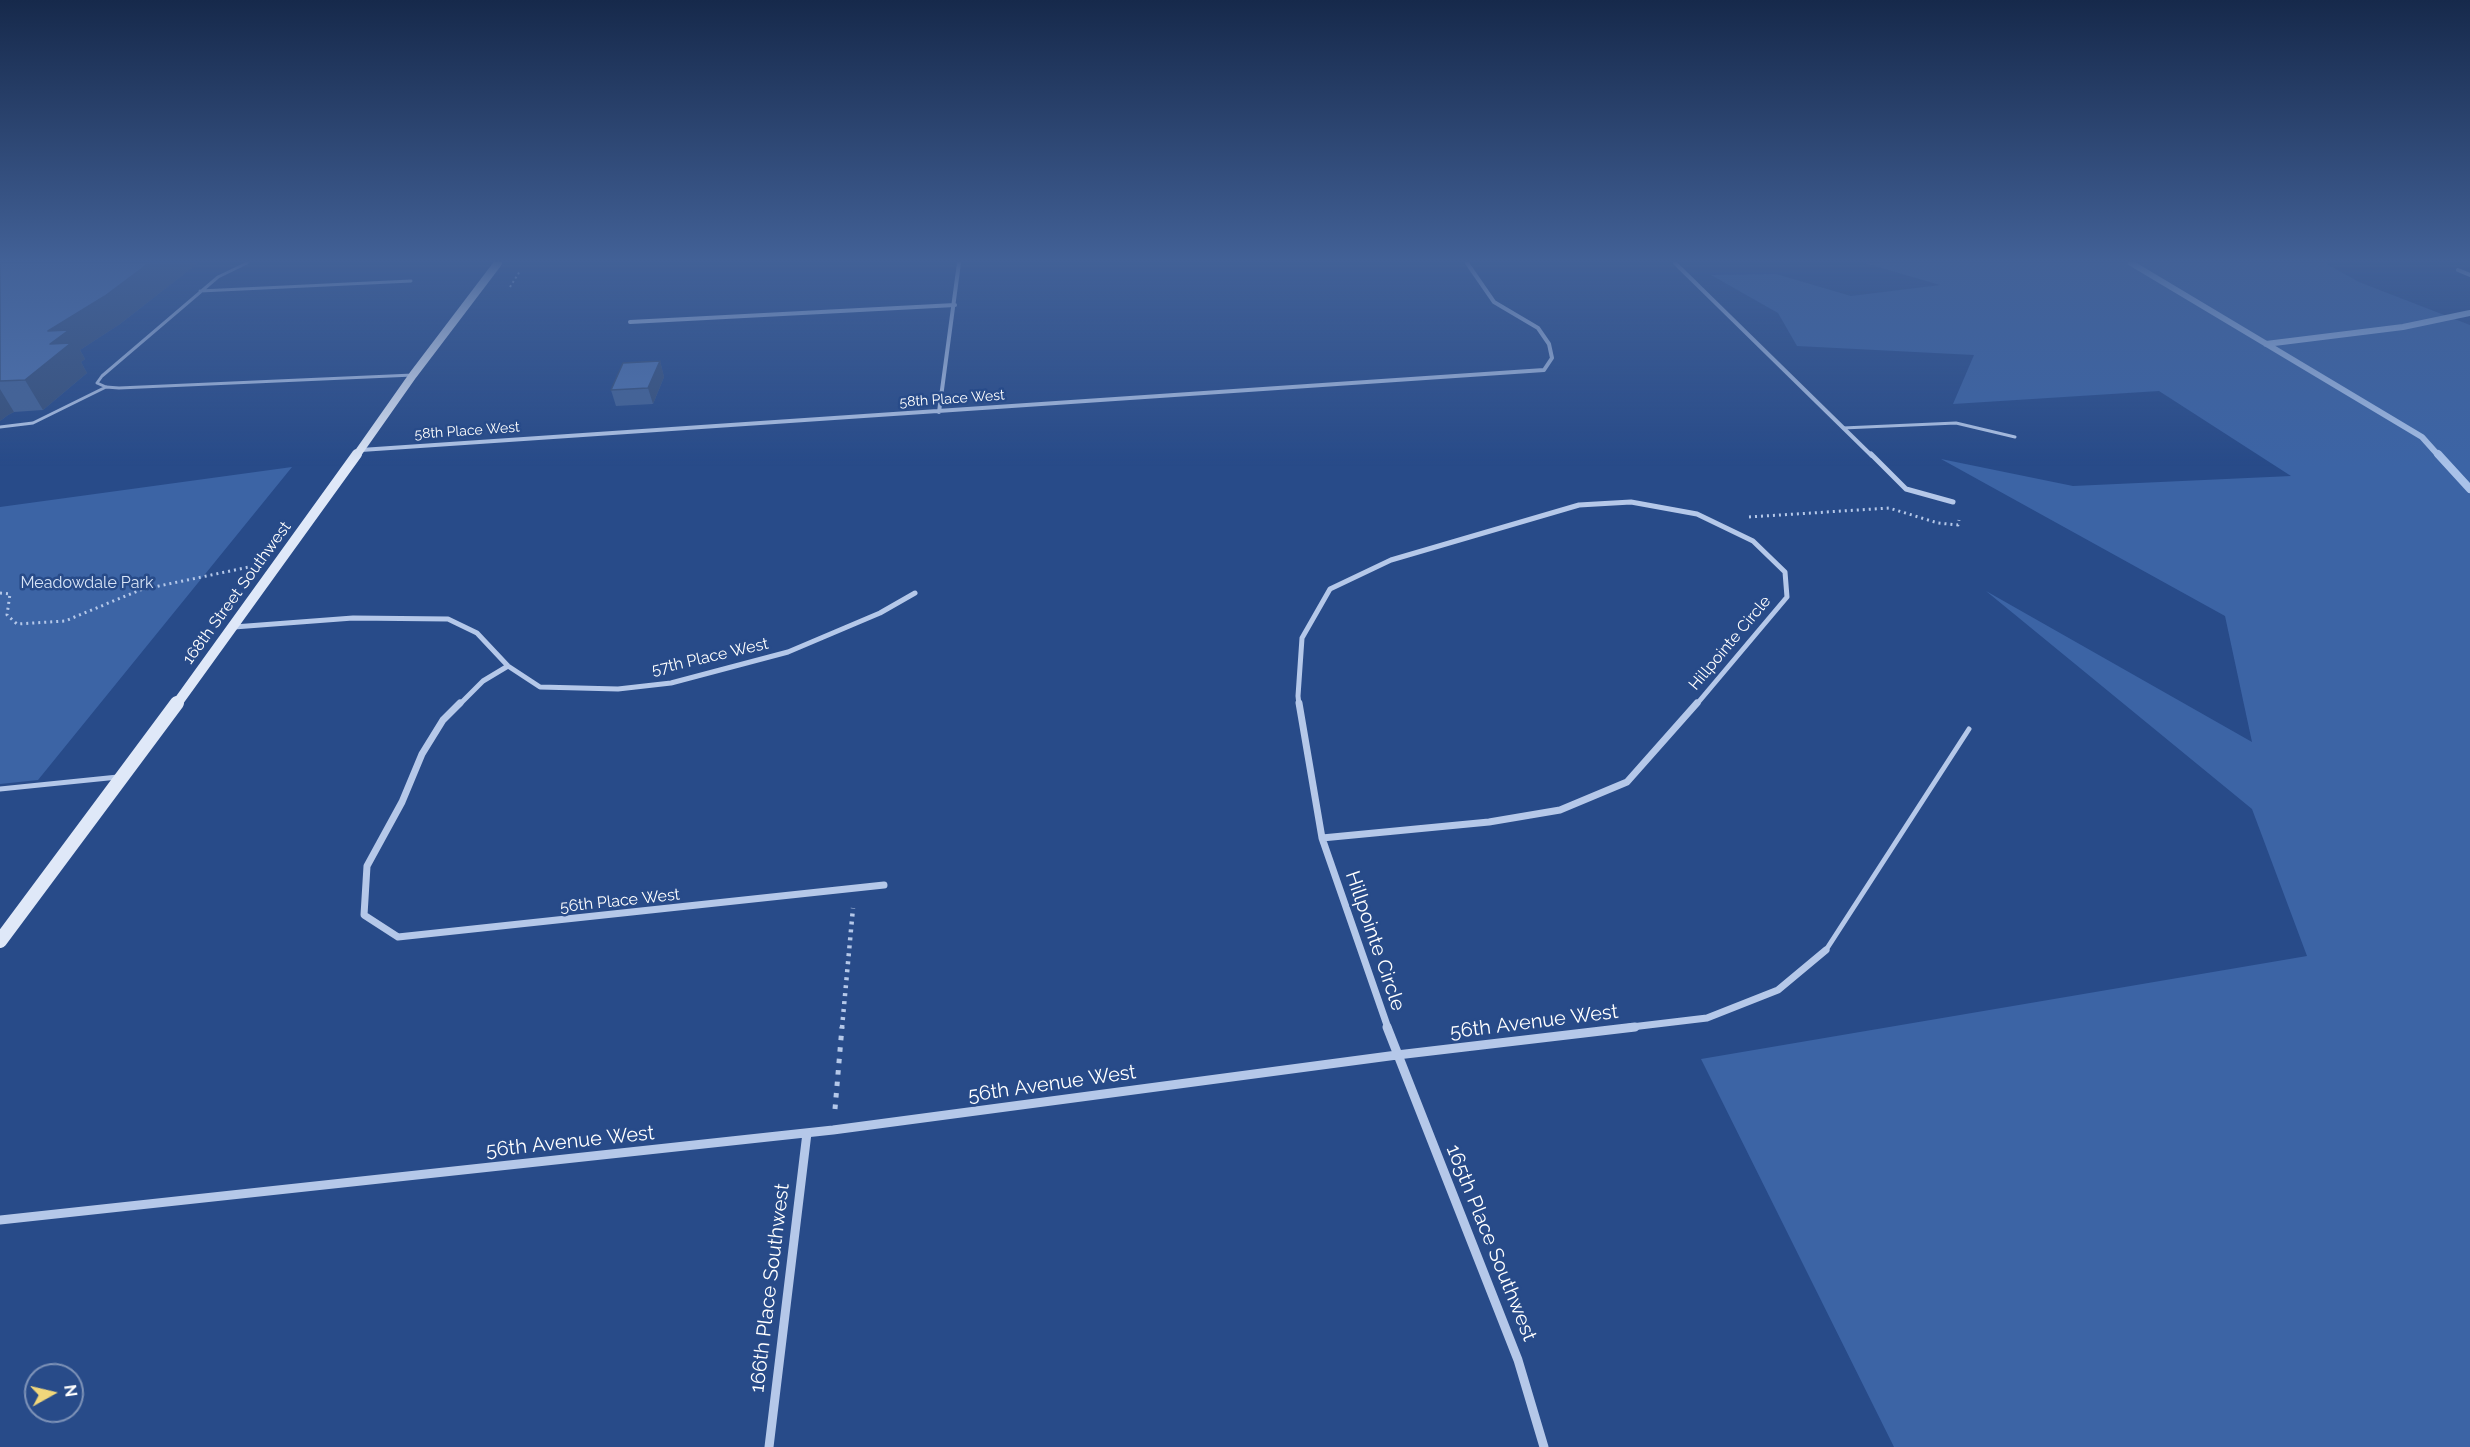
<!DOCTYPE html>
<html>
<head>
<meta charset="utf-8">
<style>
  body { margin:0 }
  #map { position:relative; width:2470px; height:1447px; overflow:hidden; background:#284b89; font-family:Raleway,sans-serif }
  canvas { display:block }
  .north { position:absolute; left:24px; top:1363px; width:60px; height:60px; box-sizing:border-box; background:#284b89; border:2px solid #7e93b8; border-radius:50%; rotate:82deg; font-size:16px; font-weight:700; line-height:24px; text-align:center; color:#fff }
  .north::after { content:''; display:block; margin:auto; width:21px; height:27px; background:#f1d77b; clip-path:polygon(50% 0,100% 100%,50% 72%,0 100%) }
</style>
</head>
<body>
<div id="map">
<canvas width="2470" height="1447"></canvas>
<div class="north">N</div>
</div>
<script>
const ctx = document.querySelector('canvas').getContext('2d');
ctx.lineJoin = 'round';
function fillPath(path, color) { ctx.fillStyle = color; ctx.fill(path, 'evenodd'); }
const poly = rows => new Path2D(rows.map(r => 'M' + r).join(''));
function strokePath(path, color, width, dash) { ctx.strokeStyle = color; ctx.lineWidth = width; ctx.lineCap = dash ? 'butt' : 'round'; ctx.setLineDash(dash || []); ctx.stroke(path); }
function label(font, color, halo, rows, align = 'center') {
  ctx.font = font + ' Raleway,sans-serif'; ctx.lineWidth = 5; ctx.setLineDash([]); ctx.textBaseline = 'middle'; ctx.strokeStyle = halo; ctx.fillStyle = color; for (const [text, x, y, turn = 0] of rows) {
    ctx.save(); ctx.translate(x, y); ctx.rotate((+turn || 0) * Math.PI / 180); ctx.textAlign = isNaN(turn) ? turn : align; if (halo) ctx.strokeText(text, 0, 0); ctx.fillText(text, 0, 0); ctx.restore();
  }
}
const green = poly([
  [1864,263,2325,263,2359,282,2470,325,2470,1447,1894,1447,1701,1059,2307,956,2252,809,1986,591,2252,742,2225,616,1941,459,2073,486,2291,476,2159,391,1953,404,1974,355,1797,346,1778,313,1711,275,1776,274,1851,296,1940,285],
  [292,467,38,780,0,784,0,507]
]);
const streamFar1 = poly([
  [2131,263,2422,437,2439,456],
  [2266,344,2403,327,2470,313]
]);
const stream = poly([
  [2438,454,2470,489]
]);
const pathFar3 = poly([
  [510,287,520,271]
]);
const pathFar2 = poly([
  [1749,517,1889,508,1938,523,1958,525,1959,520],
  [0,593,10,594,7,615,17,624,65,621,140,590,249,567]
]);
const pathFar1 = poly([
  [842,1028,853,908]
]);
const path = poly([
  [835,1109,842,1027]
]);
const laneFar1 = poly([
  [247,263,218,277,102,376,97,383,106,387,119,388,413,375],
  [200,291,411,281],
  [0,427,33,423,106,387],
  [1843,428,1956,423,2015,437]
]);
const lane = poly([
  [0,789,118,777],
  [1826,950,1969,729]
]);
const streetFar3 = poly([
  [1675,263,1872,456],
  [2458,270,2470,275],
  [630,322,955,305],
  [939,412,959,263],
  [361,450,1544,370,1552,358,1549,344,1538,328,1494,302,1467,263]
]);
const streetFar2 = poly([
  [1871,454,1906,489,1953,502],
  [234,627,353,618,448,619,477,633,508,666,540,687,618,689,671,683,788,652,880,613,915,593],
  [459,705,483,681,508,666],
  [1299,705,1298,696,1302,638,1330,589,1391,560,1579,505,1631,502,1697,514,1753,541,1785,572,1787,597,1696,705]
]);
const streetFar1 = poly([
  [460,703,443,720,422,754,402,802,367,866,364,915,398,937,884,885],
  [1299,703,1322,838],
  [1322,838,1388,1028],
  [1322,838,1489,822,1560,810,1627,782,1697,703],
  [1623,1028,1707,1018,1778,990,1826,950]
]);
const street = poly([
  [1387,1027,1518,1360,1544,1447],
  [0,1220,833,1130,1397,1055,1635,1027],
  [769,1447,807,1133]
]);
const secondaryFar2 = poly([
  [356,456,413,375,498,263]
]);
const secondaryFar1 = poly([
  [176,705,357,454]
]);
const secondary = poly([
  [0,941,177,703]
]);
const wall = poly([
  [0,263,198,263,120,324,80,350,85,359,81,362,87,373,43,410,14,412,8,415,0,421],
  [660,361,664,377,653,404,616,406,611,390]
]);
const shadedWall = poly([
  [149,263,198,263,120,324,80,350,85,359,81,362,87,373,43,410,25,380,50,344,48,331],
  [660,361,664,377,653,404,648,388],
  [0,389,14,412,8,415,0,421]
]);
const building = poly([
  [0,263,149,263,105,296,48,331,69,330,50,344,71,343,25,380,0,381,0,263],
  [660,361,648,388,611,390,623,363,660,361]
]);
const farStreetnames = [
  ["58th Place West",952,399,-4],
  ["58th Place West",467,431,-4]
];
const parkNames = [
  ["Meadowdale Park",87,583]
];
const streetNames = [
  ["168th Street Southwest",237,593,-54],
  ["Hillpointe Circle",1730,643,-50],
  ["57th Place West",710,657,-13],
  ["56th Place West",620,901,-6]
];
const nearStreetnames = [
  ["Hillpointe Circle",1375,941,71],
  ["56th Avenue West",1534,1022,-7],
  ["56th Avenue West",1052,1084,-8],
  ["56th Avenue West",570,1142,-6],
  ["165th Place Southwest",1491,1243,68],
  ["166th Place Southwest",770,1288,-83]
];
fillPath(green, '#3c64a5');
strokePath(streamFar1, '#a9c2e9', 6);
strokePath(stream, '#a9c2e9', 8);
strokePath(pathFar3, '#b5c8e9', 2, [2, 3]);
strokePath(pathFar2, '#b5c8e9', 3, [2, 4]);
strokePath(pathFar1, '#b5c8e9', 4.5, [3, 5]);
strokePath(path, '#b5c8e9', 5, [4.5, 7]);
strokePath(laneFar1, '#b5c8e9', 3);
strokePath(lane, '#b5c8e9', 5);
strokePath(streetFar3, '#b5c8e9', 4);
strokePath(streetFar2, '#b5c8e9', 5);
strokePath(streetFar1, '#b5c8e9', 7);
strokePath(street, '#b5c8e9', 9);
strokePath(secondaryFar2, '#dfe8f8', 8);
strokePath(secondaryFar1, '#dfe8f8', 10);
strokePath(secondary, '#dfe8f8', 14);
fillPath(wall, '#456497');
fillPath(shadedWall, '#38517b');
fillPath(building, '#5074b0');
strokePath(building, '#38517b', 1.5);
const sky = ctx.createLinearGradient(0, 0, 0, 466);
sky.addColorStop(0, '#16294b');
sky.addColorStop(0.56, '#426197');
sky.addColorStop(1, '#42619700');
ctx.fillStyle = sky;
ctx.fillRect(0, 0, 2470, 466);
label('14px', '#fff', '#284b89', farStreetnames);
label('16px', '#d8e4f7', '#284b89', parkNames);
label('16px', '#fff', '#284b89', streetNames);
label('20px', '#fff', '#284b89', nearStreetnames);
</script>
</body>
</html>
